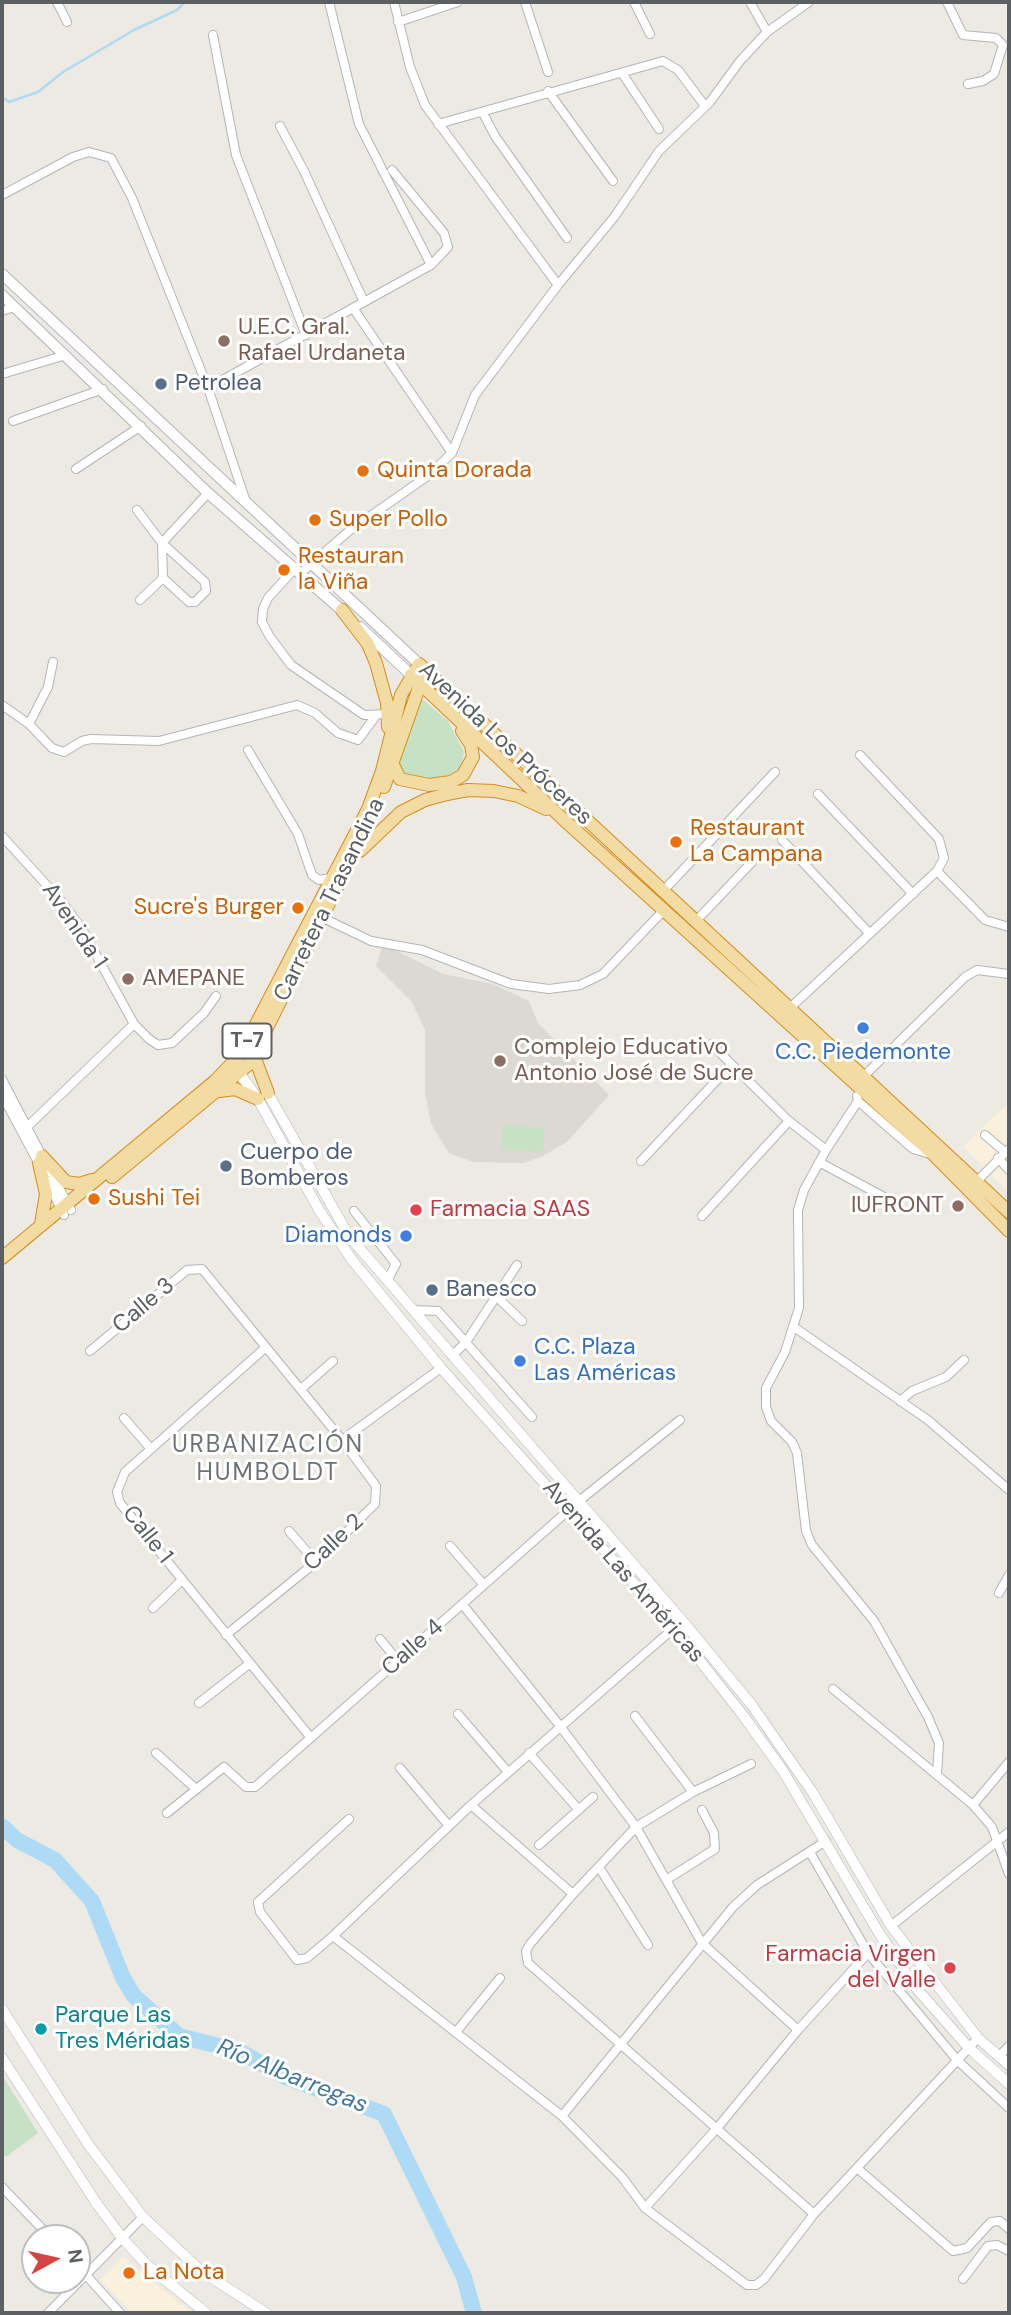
<!DOCTYPE html>
<html>
<head>
<meta charset="utf-8">
<style>
  body { margin:0 }
  #map { position:relative; width:1011px; height:2315px; overflow:hidden; background:#edeae4; font-family:"DM Sans",sans-serif }
  canvas { display:block }
  .frame { position:absolute; inset:0; border:4px solid #5c6063; pointer-events:none }
  .north { position:absolute; left:21px; top:2224px; width:70px; height:70px; box-sizing:border-box; background:#fff; border:2px solid #bebfc1; border-radius:50%; rotate:82deg; font-size:19px; font-weight:700; line-height:28px; text-align:center; color:#5c6063 }
  .north::after { content:''; display:block; margin:auto; width:24px; height:32px; background:#d44443; clip-path:polygon(50% 0,100% 100%,50% 72%,0 100%) }
</style>
</head>
<body>
<div id="map">
<canvas width="1011" height="2315"></canvas>
<div class="frame"></div>
<div class="north">N</div>
</div>
<script>
const ctx = document.querySelector('canvas').getContext('2d');
ctx.lineJoin = 'round';
function fillPath(path, color) { ctx.fillStyle = color; ctx.fill(path, 'evenodd'); }
const poly = rows => new Path2D(rows.map(r => 'M' + r).join(''));
function strokePath(path, color, width, dash) { ctx.strokeStyle = color; ctx.lineWidth = width; ctx.lineCap = dash ? 'butt' : 'round'; ctx.setLineDash(dash || []); ctx.stroke(path); }
function label(font, color, halo, rows, align = 'center') {
  ctx.font = font + ' "DM Sans",sans-serif'; ctx.lineWidth = 6; ctx.setLineDash([]); ctx.textBaseline = 'middle'; ctx.strokeStyle = halo; ctx.fillStyle = color; for (const [text, x, y, turn = 0] of rows) {
    ctx.save(); ctx.translate(x, y); ctx.rotate((+turn || 0) * Math.PI / 180); ctx.textAlign = isNaN(turn) ? turn : align; if (halo) ctx.strokeText(text, 0, 0); ctx.fillText(text, 0, 0); ctx.restore();
  }
}
const commercial = poly([
  [1009,1102,1009,1192,963,1147],
  [123,2257,163,2290,193,2313,132,2313,100,2280]
]);
const education = poly([
  [383,944,443,974,493,984,529,1001,538,1023,609,1095,567,1142,543,1156,524,1163,473,1162,449,1153,431,1124,425,1092,425,1030,412,1002,376,966]
]);
const green = poly([
  [422,699,448,721,464,752,461,767,451,777,441,781,405,777,397,764],
  [503,1125,545,1128,543,1152,501,1149],
  [2,2075,38,2133,6,2157,2,2152]
]);
const stream = poly([
  [2,97,9,102,38,92,63,72,134,30,177,10,185,2]
]);
const river = poly([
  [2,1826,17,1840,55,1860,92,1901,123,1978,134,1996,179,2036,239,2051,283,2076,384,2114,464,2277,474,2313]
]);
const minor = poly([
  [57,2,67,22],
  [329,2,359,124,431,265],
  [394,2,410,67,425,105,558,285],
  [525,2,548,72],
  [634,2,650,34],
  [750,2,767,32],
  [947,2,963,35,996,38,1003,45,994,74,983,81,968,84],
  [398,22,458,2],
  [213,35,236,155,306,335],
  [622,73,659,129],
  [548,91,613,181],
  [483,113,495,136,567,238],
  [438,124,663,61,678,70,705,106],
  [280,126,304,171,364,302],
  [2,195,73,157,89,152,111,158,132,198,208,388,245,499],
  [353,308,452,453],
  [2,311,14,307],
  [2,374,66,355],
  [208,388,431,265,448,247,444,233,392,170],
  [13,421,103,389],
  [76,469,141,426],
  [137,510,162,543,163,578],
  [296,567,268,598,263,609,262,622,270,637,291,665,364,715,388,714],
  [302,572,349,531,429,475,452,453,475,395,558,285,615,216,659,151,710,102,740,61,767,32,809,2],
  [140,600,163,578,189,602,195,602,206,591,205,582,162,543,208,493],
  [2,705,29,724,52,748,64,752,82,741,91,739,159,741,297,705,315,713,338,733,358,740,375,717],
  [29,724,48,687,53,662],
  [248,750,298,834,312,875,319,880,331,878],
  [818,794,913,894],
  [2,836,63,903,83,931,134,1024,149,1039,158,1045,172,1043,204,1013,216,996],
  [782,840,869,933],
  [937,871,985,920,1009,927],
  [665,889,775,772],
  [319,916,371,941,422,950,511,984,549,989,580,985,603,974,664,910],
  [697,920,752,862],
  [790,1008,937,871,944,858,939,839,860,755],
  [711,1044,789,1121,826,1150],
  [863,1077,965,977,977,970,1009,974],
  [2,1079,43,1158],
  [2,1095,40,1166],
  [857,1096,858,1101,913,1149,930,1154],
  [858,1101,826,1150,804,1190,798,1210,799,1308,785,1352,766,1388,766,1407,771,1421,792,1442,797,1453,806,1531,812,1545,874,1621,928,1717,939,1743,937,1774],
  [27,1127,134,1024],
  [985,1135,1006,1153],
  [998,1158,1009,1170],
  [641,1161,731,1065],
  [819,1162,884,1197],
  [49,1169,71,1210],
  [47,1181,64,1215],
  [977,1181,1009,1149],
  [354,1211,396,1264,388,1279],
  [702,1216,789,1121],
  [497,1297,522,1321],
  [413,1310,438,1311,532,1417],
  [794,1327,928,1420,1009,1490],
  [265,1348,125,1472,117,1492,120,1503,311,1738],
  [90,1351,187,1270,202,1269,342,1440,376,1486,375,1504,316,1562,226,1635],
  [452,1356,466,1342,517,1265],
  [301,1389,333,1361],
  [900,1401,912,1391,946,1377,964,1360],
  [124,1418,151,1449],
  [342,1440,441,1368],
  [289,1531,316,1562],
  [450,1546,484,1585],
  [999,1593,1009,1575],
  [463,1605,560,1726,636,1827,702,1943,798,2030,868,1953],
  [153,1608,182,1580],
  [380,1639,398,1661],
  [833,1689,973,1805,992,1827,1009,1874],
  [199,1703,249,1664],
  [458,1714,508,1772],
  [635,1716,693,1792],
  [156,1753,196,1789],
  [529,1753,579,1810],
  [400,1768,449,1826],
  [471,1805,573,1894,636,1827,693,1792,751,1764],
  [973,1805,1009,1762],
  [167,1813,224,1767,246,1787,255,1787,579,1501,680,1420],
  [349,1819,258,1902,260,1912,297,1960,307,1958,333,1936,471,1805,674,1628],
  [539,1845,593,1797],
  [811,1854,868,1953,957,2060,1009,2108],
  [599,1867,648,1945],
  [666,1880,715,1849,714,1833,702,1810],
  [573,1894,530,1944,526,1951,528,1963,814,2214],
  [891,1926,1009,1832],
  [333,1936,562,2116,622,2177,645,2208,747,2285,756,2285,764,2279,814,2214,978,2038],
  [456,2032,500,1978],
  [999,2056,1009,2046],
  [562,2116,733,1907,757,1885,826,1841],
  [857,2168,953,2251,967,2248,991,2222,1000,2221,1009,2229],
  [2,2187,51,2238],
  [645,2208,718,2127,798,2030],
  [77,2265,120,2313],
  [963,2279,988,2246,997,2245,1009,2251],
  [48,2313,143,2217]
]);
const tertiary = poly([
  [235,1067,258,1099,319,1210,352,1260,441,1368,674,1628,742,1714,783,1771,879,1933,917,1989,969,2048,1009,2084],
  [266,1090,349,1236,681,1619,751,1704,813,1793,891,1926,978,2038,1009,2065],
  [2,2009,88,2144,143,2217,201,2271,266,2313],
  [2,2058,97,2204,123,2239,147,2265,206,2313]
]);
const secondary = poly([
  [2,274,419,664],
  [2,295,208,493,346,614],
  [360,627,411,675]
]);
const trunk = poly([
  [342,610,368,644,376,663,387,703,388,727],
  [411,675,562,818,933,1154,1009,1231],
  [393,765,400,779,429,785,451,782,463,775,473,757,471,745,462,731],
  [384,787,422,679],
  [360,851,401,812,425,800,447,794,468,790,494,791,518,796,546,809],
  [254,1056,268,1093],
  [220,1091,235,1089,258,1099],
  [42,1156,66,1182,79,1184,92,1180],
  [39,1163,46,1194,41,1224],
  [112,1177,249,1064,367,827],
  [2,1258,215,1081,240,1055,368,809,382,771,401,695,419,664,1009,1212]
]);
const markers = [
  [224,341,7,"#8d6e63"],
  [161,384,7,"#5c6f8a"],
  [363,471,7,"#e8710a"],
  [315,520,7,"#e8710a"],
  [284,570,7,"#e8710a"],
  [676,842,7,"#e8710a"],
  [298,908,7,"#e8710a"],
  [128,979,7,"#8d6e63"],
  [863,1028,7,"#3f7fe0"],
  [500,1061,7,"#8d6e63"],
  [226,1166,7,"#5c6f8a"],
  [94,1199,7,"#e8710a"],
  [958,1206,7,"#8d6e63"],
  [416,1210,7,"#e0444e"],
  [406,1236,7,"#3f7fe0"],
  [432,1290,7,"#5c6f8a"],
  [520,1361,7,"#3f7fe0"],
  [950,1968,7,"#e0444e"],
  [41,2029,7,"#0f9aa8"],
  [129,2273,7,"#e8710a"]
];
const shields = [
  [247,1041,49]
];
const shieldNames = [
  ["T-7",247,1041]
];
const educationNames = [
  ["U.E.C. Gral.",238,328],
  ["Rafael Urdaneta",238,354],
  ["AMEPANE",142,979],
  ["Complejo Educativo",514,1048],
  ["Antonio José de Sucre",514,1074],
  ["IUFRONT",944,1206,"right"]
];
const serviceNames = [
  ["Petrolea",175,384],
  ["Cuerpo de",240,1153],
  ["Bomberos",240,1179],
  ["Banesco",446,1290]
];
const foodNames = [
  ["Quinta Dorada",377,471],
  ["Super Pollo",329,520],
  ["Restauran",298,557],
  ["la Viña",298,583],
  ["Restaurant",690,829],
  ["La Campana",690,855],
  ["Sucre's Burger",284,908,"right"],
  ["Sushi Tei",108,1199],
  ["La Nota",143,2273]
];
const streetNames = [
  ["Avenida Los Próceres",505,744,43],
  ["Carretera Trasandina",330,900,-64],
  ["Avenida 1",74,926,56],
  ["Calle 3",144,1306,-40],
  ["Calle 1",147,1535,52],
  ["Calle 2",334,1543,-43],
  ["Avenida Las Américas",623,1572,49],
  ["Calle 4",413,1648,-41]
];
const shopNames = [
  ["C.C. Piedemonte",863,1053],
  ["Diamonds",392,1236,"right"],
  ["C.C. Plaza",534,1348,"left"],
  ["Las Américas",534,1374,"left"]
];
const healthNames = [
  ["Farmacia SAAS",430,1210],
  ["Farmacia Virgen",936,1955,"right"],
  ["del Valle",936,1981,"right"]
];
const cultureNames = [
  ["Parque Las",55,2016],
  ["Tres Méridas",55,2042]
];
const neighbourhoodNames = [
  ["URBANIZACIÓN",268,1446],
  ["HUMBOLDT",268,1474]
];
const waterNames = [
  ["Río Albarregas",292,2077,22]
];
fillPath(commercial, '#faf1dd');
fillPath(education, '#dcd9d3');
fillPath(green, '#c6e1c4');
strokePath(stream, '#addbf5', 2.5);
strokePath(river, '#addbf5', 16);
strokePath(minor, '#b2b5b8', 10);
strokePath(tertiary, '#b2b5b8', 11);
strokePath(secondary, '#b1b4b8', 12);
strokePath(trunk, '#d68e1b', 14);
strokePath(minor, '#fff', 8);
strokePath(tertiary, '#fff', 10);
strokePath(secondary, '#fff', 10);
strokePath(trunk, '#f2dca4', 12);
for (const [x, y, r, color] of markers) { const dot = new Path2D(); dot.arc(x, y, r, 0, 2 * Math.PI); ctx.fillStyle = color; ctx.fill(dot); strokePath(dot, '#fff', 2.5); }
for (const [x, y, w] of shields) { const box = new Path2D(); box.roundRect(x - w / 2, y - 17.5, w, 35, 5); ctx.fillStyle = '#fff'; ctx.fill(box); strokePath(box, '#5c6063', 2); }
label('bold 21px', '#5c6063', null, shieldNames);
label('23px', '#785e54', '#fff', educationNames, 'left');
label('23px', '#4e5e75', '#fff', serviceNames, 'left');
label('23px', '#c56008', '#fff', foodNames, 'left');
label('23px', '#5c6063', '#fff', streetNames);
label('23px', '#366cbe', '#fff', shopNames);
label('23px', '#be3a42', '#fff', healthNames, 'left');
label('23px', '#0d838f', '#fff', cultureNames, 'left');
ctx.letterSpacing = '2px';
label('24px', '#6d7275', '#fff', neighbourhoodNames);
ctx.letterSpacing = '0px';
label('italic 24px', '#48789c', '#fff', waterNames);
</script>
</body>
</html>
